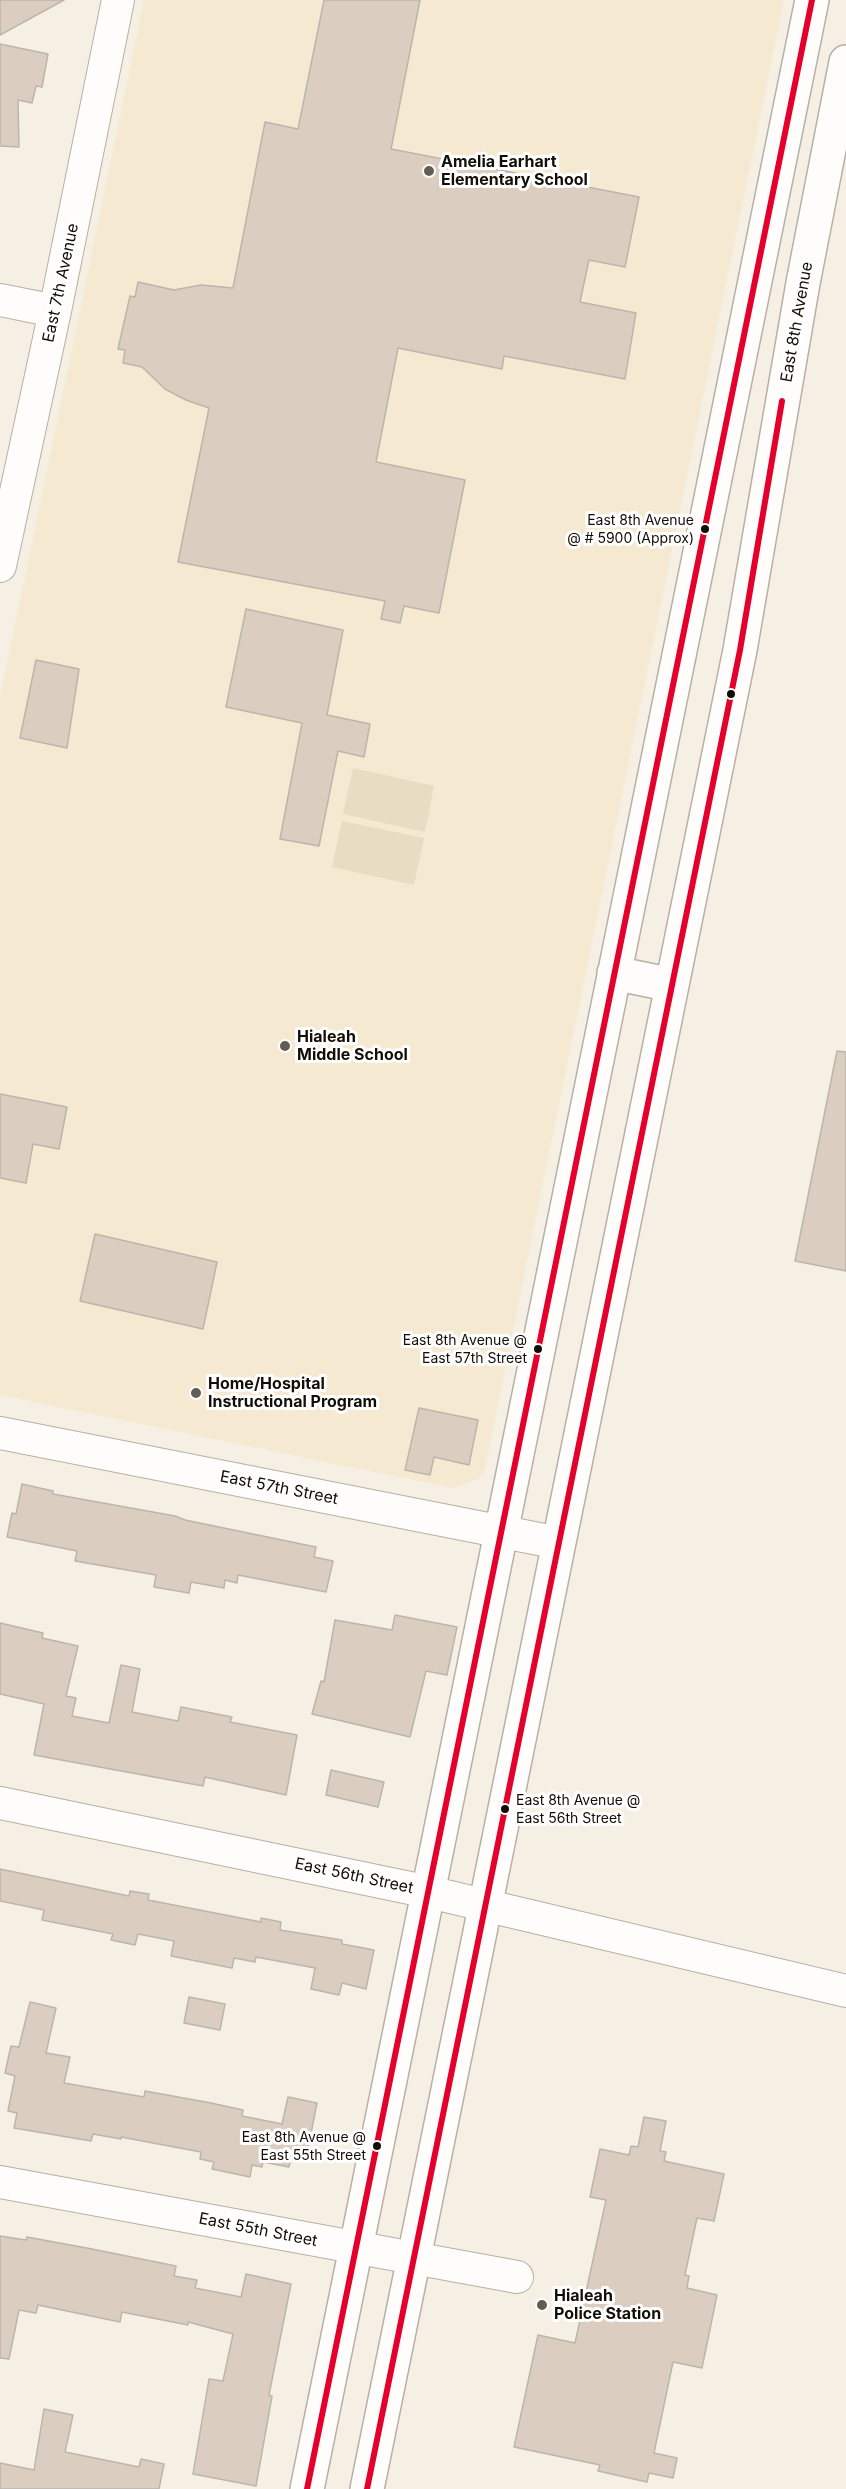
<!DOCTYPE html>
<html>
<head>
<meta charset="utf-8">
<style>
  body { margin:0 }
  canvas { display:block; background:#f6f0e4 }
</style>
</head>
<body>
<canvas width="846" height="2489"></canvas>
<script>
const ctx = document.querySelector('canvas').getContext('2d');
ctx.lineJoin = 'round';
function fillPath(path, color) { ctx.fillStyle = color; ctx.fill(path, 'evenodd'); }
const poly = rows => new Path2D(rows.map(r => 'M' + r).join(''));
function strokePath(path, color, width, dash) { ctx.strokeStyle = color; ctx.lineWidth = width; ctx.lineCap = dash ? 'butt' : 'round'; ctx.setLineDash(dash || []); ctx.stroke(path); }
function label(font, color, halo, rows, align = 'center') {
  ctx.font = font + ' Inter,sans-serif'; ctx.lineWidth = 6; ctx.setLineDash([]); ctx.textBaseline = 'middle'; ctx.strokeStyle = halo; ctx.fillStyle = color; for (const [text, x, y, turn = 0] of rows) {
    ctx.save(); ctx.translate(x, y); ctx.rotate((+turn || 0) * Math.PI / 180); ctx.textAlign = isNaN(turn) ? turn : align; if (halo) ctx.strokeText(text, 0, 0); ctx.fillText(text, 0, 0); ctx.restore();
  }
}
const built = poly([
  [144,0,784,0,484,1473,478,1479,452,1488,0,1395,0,697]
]);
const green = poly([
  [353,768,434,786,425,832,343,814],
  [342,821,424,838,414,885,332,867]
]);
const building = poly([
  [0,0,64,0,0,35,0,0],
  [324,0,420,0,391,149,639,197,625,267,589,260,580,302,636,313,625,379,504,356,502,369,398,348,376,462,465,480,439,613,404,606,400,623,381,619,385,601,178,562,209,408,186,400,165,389,142,367,123,363,125,350,118,349,130,296,135,297,138,282,174,290,201,285,233,288,265,122,298,129,324,0],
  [0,44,48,54,42,87,36,86,32,103,18,100,19,147,0,146,0,44],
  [246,609,343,630,327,715,370,724,364,757,338,751,319,846,280,839,302,723,226,707,246,609],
  [36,660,79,669,67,748,20,738,36,660],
  [837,1051,846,1052,846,1271,795,1261,837,1051],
  [0,1094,67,1107,59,1149,33,1144,26,1183,0,1178,0,1094],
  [95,1234,217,1262,203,1329,80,1301,95,1234],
  [419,1408,478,1420,469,1465,434,1457,430,1475,405,1470,419,1408],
  [22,1484,53,1491,53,1494,175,1516,185,1520,316,1547,314,1557,333,1561,326,1592,238,1575,237,1583,225,1580,224,1588,191,1582,189,1593,154,1587,156,1575,75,1561,77,1551,7,1537,12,1513,16,1514,22,1484],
  [395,1615,457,1627,447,1675,426,1671,410,1737,312,1714,321,1681,324,1682,335,1620,392,1630,395,1615],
  [0,1623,43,1633,42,1638,78,1646,66,1696,76,1698,72,1716,109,1723,121,1665,140,1669,132,1712,178,1721,181,1707,232,1717,230,1722,297,1735,286,1795,205,1777,203,1786,34,1755,44,1704,0,1694,0,1623],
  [331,1770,384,1782,378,1807,326,1795,331,1770],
  [0,1869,129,1896,130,1891,149,1894,148,1900,261,1922,261,1918,281,1922,280,1930,342,1940,342,1944,374,1950,366,1989,342,1983,339,1995,311,1989,315,1968,256,1957,255,1962,234,1958,232,1968,171,1956,174,1941,138,1934,135,1945,111,1940,113,1934,42,1920,44,1910,0,1901,0,1869],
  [189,1997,225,2004,220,2030,184,2023,189,1997],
  [30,2002,56,2008,46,2053,70,2057,64,2083,144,2097,145,2091,211,2103,243,2110,242,2116,282,2124,288,2097,317,2103,306,2159,291,2156,289,2167,263,2162,262,2167,252,2165,250,2177,212,2169,214,2162,200,2159,201,2152,121,2137,121,2139,93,2134,91,2141,14,2128,17,2113,8,2111,15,2076,5,2073,11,2046,19,2047,30,2002],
  [644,2117,666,2121,660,2151,666,2152,664,2161,724,2174,714,2221,697,2218,685,2275,689,2276,687,2288,717,2295,702,2368,673,2362,654,2453,677,2458,673,2478,649,2473,647,2482,598,2471,600,2465,514,2447,538,2335,575,2343,606,2200,590,2197,600,2149,629,2155,631,2146,638,2147,644,2117],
  [0,2236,26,2240,27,2237,92,2249,176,2266,174,2276,197,2280,195,2288,241,2297,246,2274,291,2284,269,2395,272,2396,256,2486,193,2474,209,2379,223,2381,233,2334,188,2322,188,2325,122,2312,120,2322,38,2305,36,2313,19,2310,9,2359,0,2358,0,2236],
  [44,2409,73,2415,65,2452,139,2467,141,2459,164,2464,159,2489,0,2489,0,2463,34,2470,44,2409]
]);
const minor = poly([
  [0,300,55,311],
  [0,566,55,311,118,0],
  [0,1433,559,1543],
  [0,1803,429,1892,846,1991],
  [0,2182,517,2277]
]);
const major = poly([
  [614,973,672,985],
  [307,2489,812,0],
  [367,2489,740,650,803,283,846,62]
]);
const bus1 = poly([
  [307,2489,812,0],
  [367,2489,740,650,782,401]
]);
const markers = [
  [429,171,6,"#625d53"],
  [705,529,5,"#120e05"],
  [731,694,5,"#120e05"],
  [285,1046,6,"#625d53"],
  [538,1349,5,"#120e05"],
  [196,1393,6,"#625d53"],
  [505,1809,5,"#120e05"],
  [377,2146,5,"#120e05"],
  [542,2305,6,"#625d53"]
];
const busNames = [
  ["East 8th Avenue",694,521],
  ["@ # 5900 (Approx)",694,539],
  ["East 8th Avenue @",527,1341],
  ["East 57th Street",527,1359],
  ["East 8th Avenue @",516,1801,"left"],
  ["East 56th Street",516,1819,"left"],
  ["East 8th Avenue @",366,2138],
  ["East 55th Street",366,2156]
];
const poiNames = [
  ["Amelia Earhart",441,162],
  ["Elementary School",441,180],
  ["Hialeah",297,1037],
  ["Middle School",297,1055],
  ["Home/Hospital",208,1384],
  ["Instructional Program",208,1402],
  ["Hialeah",554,2296],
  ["Police Station",554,2314]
];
const streetNames = [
  ["East 7th Avenue",61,283,-78],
  ["East 8th Avenue",797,322,-80],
  ["East 57th Street",279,1488,11],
  ["East 56th Street",354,1876,12],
  ["East 55th Street",258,2230,11]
];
fillPath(built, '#f6e9d1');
fillPath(green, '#e8dcc2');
fillPath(building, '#dbcec0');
strokePath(building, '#bcb5ac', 1.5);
strokePath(minor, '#b6b0a6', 34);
strokePath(major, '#b6b0a6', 36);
strokePath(minor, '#fefdfb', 32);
strokePath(major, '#fefdfb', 33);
strokePath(bus1, '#e4002b', 6);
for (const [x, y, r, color] of markers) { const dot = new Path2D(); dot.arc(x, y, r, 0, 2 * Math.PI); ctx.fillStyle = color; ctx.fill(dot); strokePath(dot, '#fff', 2); }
label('14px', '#120e05', '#fff', busNames, 'right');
label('bold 16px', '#120e05', '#fff', poiNames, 'left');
label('16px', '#120e05', '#fff', streetNames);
</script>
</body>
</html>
